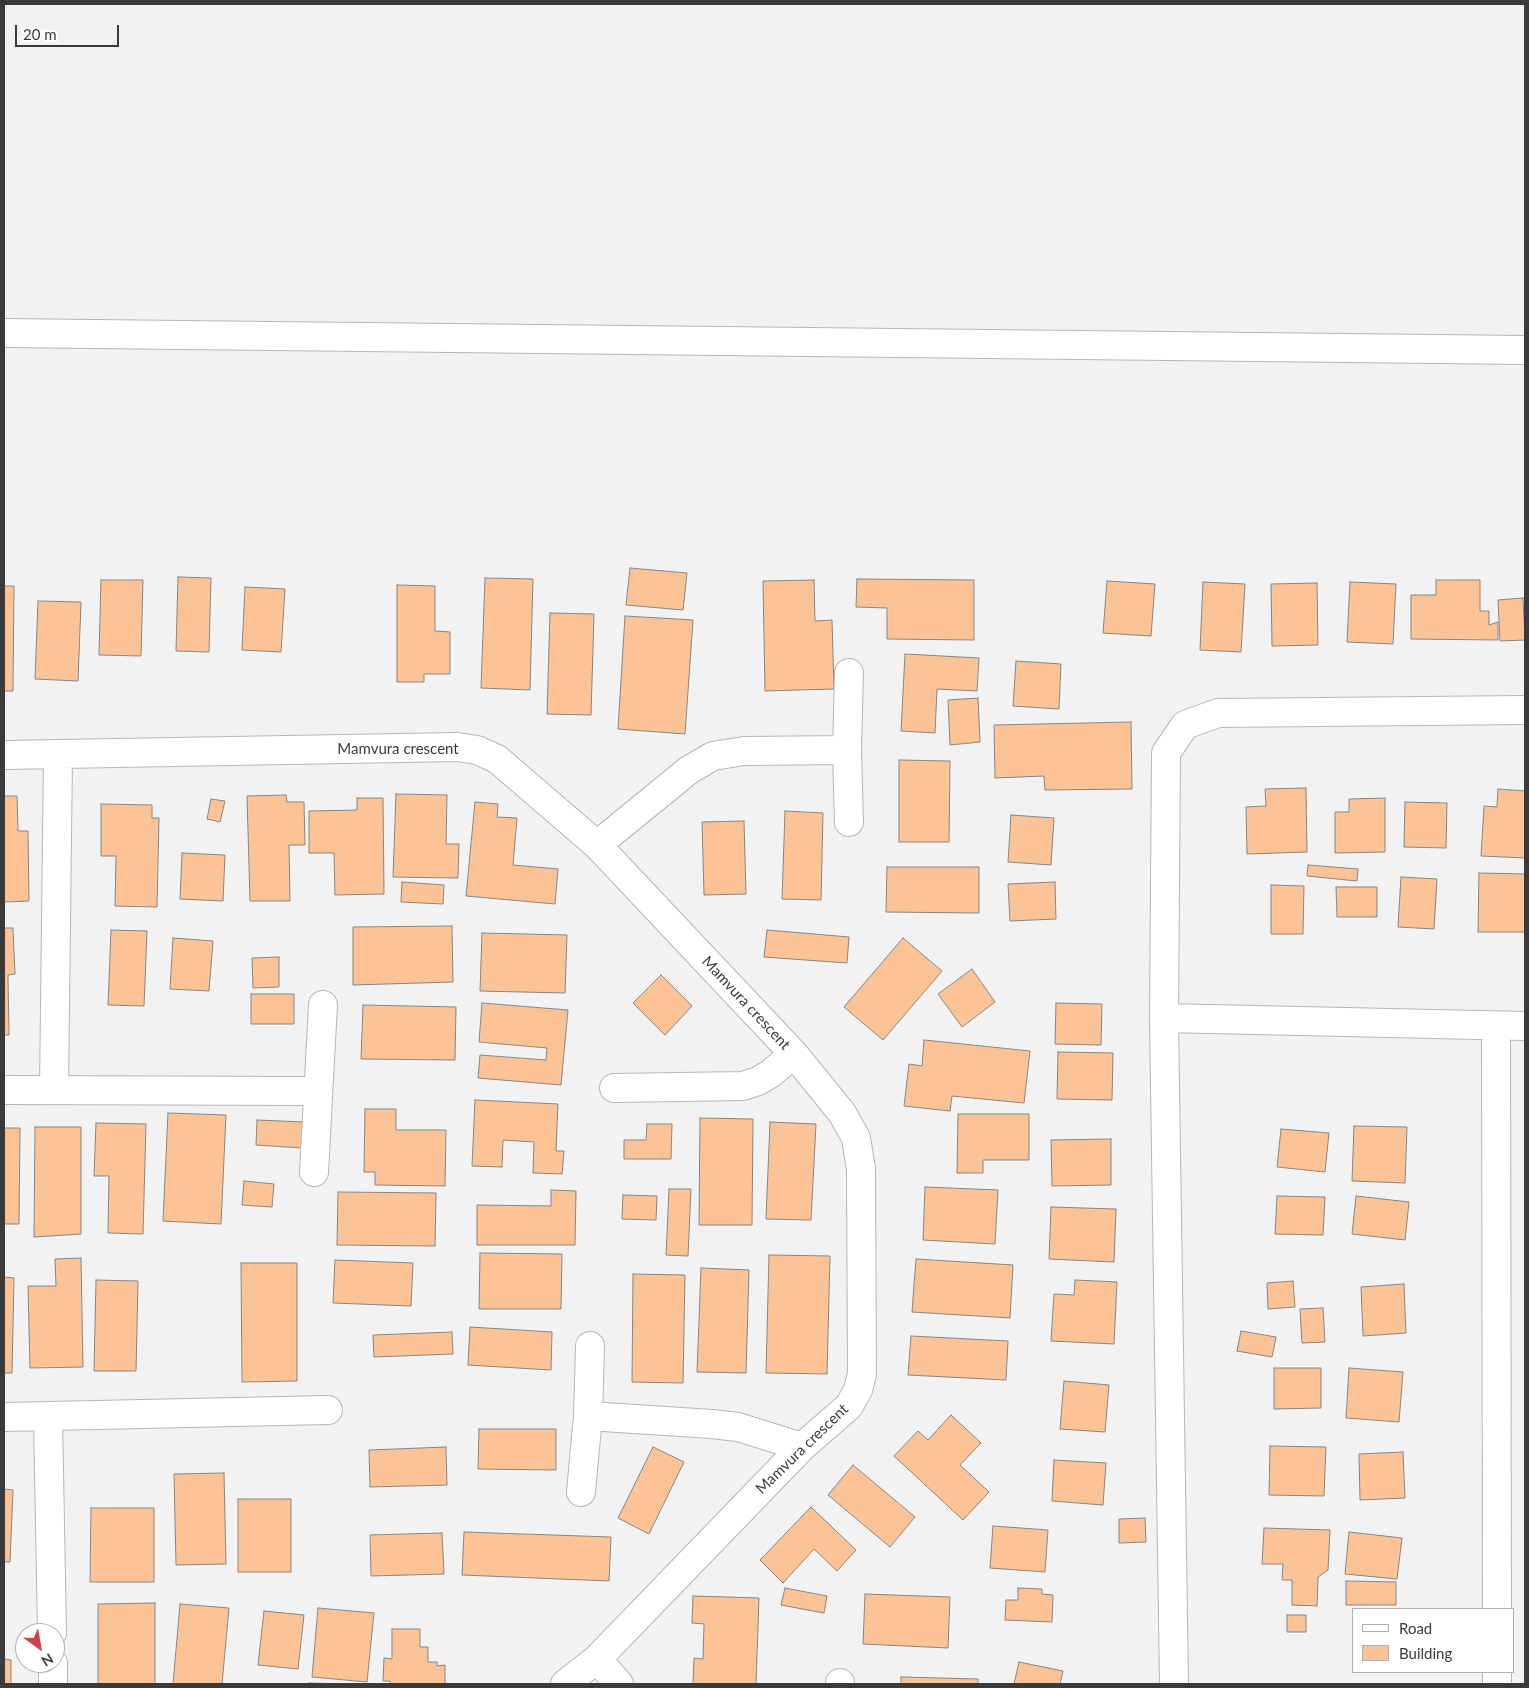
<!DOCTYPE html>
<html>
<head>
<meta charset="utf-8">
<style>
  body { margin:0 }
  #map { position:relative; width:1529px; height:1688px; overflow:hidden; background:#f2f2f3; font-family:Lato,sans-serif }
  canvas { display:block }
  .frame { position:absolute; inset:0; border:5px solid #3a3a3a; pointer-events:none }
  .legend { position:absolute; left:1352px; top:1608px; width:162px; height:65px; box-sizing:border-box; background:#fff; border:1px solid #b0b0b0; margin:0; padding:6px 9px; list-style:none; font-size:15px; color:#3a3a3a }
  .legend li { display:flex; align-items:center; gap:10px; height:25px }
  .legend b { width:25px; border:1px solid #b0b0b0 }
  .north { position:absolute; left:15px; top:1623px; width:50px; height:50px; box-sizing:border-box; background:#fff; border:1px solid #b0b0b0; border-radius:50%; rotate:148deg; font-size:14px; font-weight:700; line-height:20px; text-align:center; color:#3a3a3a }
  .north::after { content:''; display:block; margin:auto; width:18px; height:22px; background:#cf3f4a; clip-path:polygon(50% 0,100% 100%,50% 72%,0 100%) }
  .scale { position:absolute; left:15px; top:25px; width:104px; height:22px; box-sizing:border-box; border:2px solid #3a3a3a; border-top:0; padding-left:6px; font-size:15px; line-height:18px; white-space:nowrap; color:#3a3a3a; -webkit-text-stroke:4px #fff; paint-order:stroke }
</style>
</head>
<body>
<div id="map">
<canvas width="1529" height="1688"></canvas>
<div class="frame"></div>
<ul class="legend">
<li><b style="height:6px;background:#fff"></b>Road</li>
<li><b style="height:14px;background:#fcc496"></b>Building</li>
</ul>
<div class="north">N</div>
<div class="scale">20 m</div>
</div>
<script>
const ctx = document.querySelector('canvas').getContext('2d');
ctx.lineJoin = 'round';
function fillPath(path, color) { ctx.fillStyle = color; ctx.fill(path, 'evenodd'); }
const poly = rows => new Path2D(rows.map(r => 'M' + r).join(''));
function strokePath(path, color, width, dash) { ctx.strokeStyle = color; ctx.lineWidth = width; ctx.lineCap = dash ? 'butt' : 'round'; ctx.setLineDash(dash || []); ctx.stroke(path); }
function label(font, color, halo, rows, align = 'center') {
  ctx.font = font + ' Lato,sans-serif'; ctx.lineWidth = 4.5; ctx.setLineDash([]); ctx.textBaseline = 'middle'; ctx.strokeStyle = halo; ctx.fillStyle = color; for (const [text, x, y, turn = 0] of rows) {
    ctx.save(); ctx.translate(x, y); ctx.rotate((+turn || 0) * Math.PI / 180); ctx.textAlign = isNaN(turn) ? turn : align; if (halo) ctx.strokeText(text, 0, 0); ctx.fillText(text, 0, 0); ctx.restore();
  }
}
const building = poly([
  [630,568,687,573,683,610,626,605,630,568],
  [178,577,211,578,209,652,176,651,178,577],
  [485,578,533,579,530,690,481,688,485,578],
  [857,579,974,580,974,640,887,639,887,608,856,607,857,579],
  [101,580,143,580,141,656,99,655,101,580],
  [814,580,815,621,832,620,834,689,765,691,763,581,814,580],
  [1436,580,1480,580,1480,611,1489,611,1489,625,1498,622,1498,640,1411,639,1411,595,1436,595,1436,580],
  [1107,581,1155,584,1151,636,1103,633,1107,581],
  [1203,582,1245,584,1241,652,1200,650,1203,582],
  [1350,582,1396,584,1393,644,1347,642,1350,582],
  [1317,583,1318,645,1272,646,1271,584,1317,583],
  [397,585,435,586,435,631,450,632,450,674,424,674,424,682,397,682,397,585],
  [4,586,14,586,13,691,4,691,4,586],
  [245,587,285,589,281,652,242,650,245,587],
  [1523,598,1525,640,1500,641,1498,600,1523,598],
  [38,601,81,602,78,681,35,679,38,601],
  [550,613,594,614,591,715,547,714,550,613],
  [625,616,693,620,685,734,618,729,625,616],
  [905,654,979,658,977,691,937,689,935,733,901,731,905,654],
  [1016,661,1061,664,1059,709,1013,706,1016,661],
  [978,698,980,742,950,745,948,700,978,698],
  [1131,722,1132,789,1045,790,1044,776,995,778,994,725,1131,722],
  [899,760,950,761,949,842,899,842,899,760],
  [1306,788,1307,852,1247,854,1246,807,1266,806,1265,789,1306,788],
  [1498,789,1525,791,1525,858,1481,856,1484,806,1497,807,1498,789],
  [396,794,447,795,446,844,459,844,458,878,393,877,396,794],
  [286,795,287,802,304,802,305,845,289,845,290,901,250,901,247,796,286,795],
  [4,796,17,796,18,831,28,831,29,901,4,902,4,796],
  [357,798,383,798,384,894,335,895,334,853,309,853,309,811,357,810,357,798],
  [1385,798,1385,852,1335,853,1335,812,1349,812,1349,799,1385,798],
  [211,799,225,801,220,822,207,819,211,799],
  [475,802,498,804,497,817,517,818,513,865,558,869,555,904,466,896,475,802],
  [1405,802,1447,803,1446,848,1404,847,1405,802],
  [101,804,152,805,152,818,159,818,157,907,115,906,116,856,101,856,101,804],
  [785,811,823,813,821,900,782,899,785,811],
  [1011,815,1054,818,1051,865,1008,862,1011,815],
  [744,821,746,894,704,895,702,822,744,821],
  [182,853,225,855,223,901,180,899,182,853],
  [1308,865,1358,869,1357,881,1307,876,1308,865],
  [887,867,979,867,979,913,886,912,887,867],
  [1479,873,1525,874,1525,932,1478,932,1479,873],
  [1401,877,1437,879,1434,929,1398,927,1401,877],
  [402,882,444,885,443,904,401,902,402,882],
  [1055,882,1056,919,1010,921,1008,884,1055,882],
  [1271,885,1304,886,1303,934,1271,934,1271,885],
  [1336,887,1377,887,1377,917,1337,917,1336,887],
  [452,926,453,982,353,985,353,927,452,926],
  [4,928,13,928,15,974,8,975,9,1035,4,1035,4,928],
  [111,930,147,931,144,1006,108,1005,111,930],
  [767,930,849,937,847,963,764,957,767,930],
  [482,933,567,935,565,993,480,991,482,933],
  [173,938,213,941,209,991,170,989,173,938],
  [903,938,942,971,883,1040,844,1007,903,938],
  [279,957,279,987,253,988,252,958,279,957],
  [972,969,995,1002,962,1027,938,994,972,969],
  [661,975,692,1006,665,1035,633,1003,661,975],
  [251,994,294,994,294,1024,251,1024,251,994],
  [482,1003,568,1010,561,1085,478,1078,480,1055,546,1060,547,1048,479,1042,482,1003],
  [1056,1003,1102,1004,1101,1045,1055,1044,1056,1003],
  [363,1005,456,1007,455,1060,361,1059,363,1005],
  [924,1040,1030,1051,1024,1103,952,1096,950,1111,904,1106,909,1064,922,1066,924,1040],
  [1058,1052,1113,1053,1112,1100,1057,1099,1058,1052],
  [475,1100,558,1104,556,1151,564,1151,562,1174,533,1173,534,1142,503,1140,502,1167,472,1166,475,1100],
  [365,1109,396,1109,396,1130,446,1130,445,1186,375,1185,375,1172,364,1172,365,1109],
  [168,1113,226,1115,221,1224,163,1221,168,1113],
  [958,1114,1029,1114,1029,1160,983,1160,983,1173,957,1173,958,1114],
  [700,1118,753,1119,752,1225,699,1225,700,1118],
  [257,1120,304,1122,302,1148,256,1145,257,1120],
  [770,1122,816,1124,811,1220,766,1219,770,1122],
  [96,1123,146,1124,143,1234,108,1233,109,1176,94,1176,96,1123],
  [647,1124,672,1124,671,1159,624,1159,624,1140,646,1140,647,1124],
  [1354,1126,1407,1127,1405,1183,1352,1181,1354,1126],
  [35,1127,81,1127,81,1234,34,1237,35,1127],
  [4,1128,20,1128,19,1224,4,1224,4,1128],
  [1281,1129,1329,1133,1325,1172,1277,1167,1281,1129],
  [1111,1139,1111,1185,1052,1186,1051,1140,1111,1139],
  [244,1181,274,1184,272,1207,242,1205,244,1181],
  [925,1187,998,1190,995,1244,923,1240,925,1187],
  [669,1189,691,1189,688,1256,666,1255,669,1189],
  [551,1190,576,1191,575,1245,477,1245,477,1205,551,1206,551,1190],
  [338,1192,436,1193,435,1246,337,1245,338,1192],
  [623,1195,657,1196,656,1220,622,1219,623,1195],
  [1277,1196,1325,1197,1323,1235,1275,1234,1277,1196],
  [1356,1196,1409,1202,1405,1240,1352,1234,1356,1196],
  [1051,1207,1116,1209,1114,1262,1049,1259,1051,1207],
  [480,1253,562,1254,561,1309,479,1309,480,1253],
  [769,1255,830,1256,827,1374,766,1373,769,1255],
  [81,1258,83,1367,30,1368,28,1286,56,1286,55,1259,81,1258],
  [916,1259,1013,1265,1010,1318,912,1312,916,1259],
  [335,1260,413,1263,411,1306,333,1303,335,1260],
  [241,1263,297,1263,297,1381,242,1382,241,1263],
  [701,1268,749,1270,746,1373,697,1372,701,1268],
  [633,1274,685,1275,683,1383,632,1382,633,1274],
  [4,1277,14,1278,12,1373,4,1373,4,1277],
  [96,1280,138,1281,136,1371,94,1371,96,1280],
  [1075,1280,1117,1282,1114,1344,1051,1341,1054,1294,1074,1295,1075,1280],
  [1293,1281,1295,1307,1268,1309,1267,1283,1293,1281],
  [1404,1284,1406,1333,1363,1336,1361,1287,1404,1284],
  [1323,1308,1325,1342,1302,1343,1300,1309,1323,1308],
  [470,1327,552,1332,551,1370,468,1365,470,1327],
  [1241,1331,1276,1337,1272,1357,1237,1351,1241,1331],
  [452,1332,453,1354,374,1357,373,1335,452,1332],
  [911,1336,1008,1341,1006,1380,908,1375,911,1336],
  [1274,1368,1321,1368,1321,1408,1274,1409,1274,1368],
  [1349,1368,1403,1372,1399,1422,1346,1418,1349,1368],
  [1064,1381,1109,1385,1105,1432,1060,1429,1064,1381],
  [951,1415,981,1443,960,1465,989,1492,963,1520,894,1456,918,1431,928,1440,951,1415],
  [479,1429,556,1429,556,1470,478,1469,479,1429],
  [1270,1446,1326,1447,1324,1496,1269,1495,1270,1446],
  [446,1447,447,1485,370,1487,369,1450,446,1447],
  [653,1447,684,1462,649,1534,618,1518,653,1447],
  [1403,1452,1405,1498,1360,1500,1359,1454,1403,1452],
  [1054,1460,1106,1463,1103,1505,1052,1501,1054,1460],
  [853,1465,915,1517,890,1547,828,1495,853,1465],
  [224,1473,226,1564,176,1565,174,1474,224,1473],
  [4,1489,13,1490,10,1562,4,1562,4,1489],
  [238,1499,291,1499,291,1572,238,1572,238,1499],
  [811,1507,856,1550,837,1571,814,1549,783,1583,760,1560,811,1507],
  [91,1508,154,1508,154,1582,90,1582,91,1508],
  [1145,1518,1146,1542,1119,1543,1119,1519,1145,1518],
  [993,1526,1048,1530,1045,1572,990,1568,993,1526],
  [1264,1528,1330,1530,1328,1570,1318,1577,1317,1606,1292,1605,1292,1580,1282,1580,1283,1564,1262,1564,1264,1528],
  [464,1532,611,1537,609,1581,462,1575,464,1532],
  [1349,1532,1402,1538,1397,1579,1345,1574,1349,1532],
  [442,1533,444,1574,371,1576,370,1535,442,1533],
  [1346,1581,1396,1582,1396,1605,1346,1605,1346,1581],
  [785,1588,827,1596,824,1613,781,1605,785,1588],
  [1018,1588,1042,1589,1042,1594,1053,1595,1052,1622,1005,1620,1006,1600,1018,1600,1018,1588],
  [865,1594,950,1597,948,1648,863,1644,865,1594],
  [693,1596,759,1598,756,1684,693,1684,694,1658,703,1659,704,1624,692,1623,693,1596],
  [155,1603,155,1684,98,1684,98,1604,155,1603],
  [180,1604,229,1608,222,1684,173,1684,180,1604],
  [318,1608,374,1613,367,1682,312,1677,318,1608],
  [264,1611,304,1615,298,1669,258,1665,264,1611],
  [1287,1615,1306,1615,1306,1632,1287,1632,1287,1615],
  [392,1629,420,1629,420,1647,428,1647,428,1662,437,1662,437,1666,445,1665,445,1684,390,1684,390,1681,383,1681,384,1658,392,1659,392,1629],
  [4,1659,11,1660,11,1684,4,1684,4,1659],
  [1019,1662,1063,1671,1060,1684,1014,1684,1019,1662],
  [901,1677,978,1679,978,1684,901,1684,901,1677],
  [309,1683,347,1684,309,1684,309,1683]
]);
const street = poly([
  [4,333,1525,350],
  [4,755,457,747,477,750,497,759,597,845,794,1054,842,1113,856,1138,861,1169,862,1374,858,1390,849,1406,802,1447,597,1659,565,1684],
  [849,822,847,750,849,673],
  [597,845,689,770,713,756,744,751,847,750],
  [1164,1018,1525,1026],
  [1496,1027,1497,1609],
  [614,1088,743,1086,758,1081,770,1074,794,1054],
  [4,1090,317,1091],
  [54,1090,58,755],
  [314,1172,323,1005],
  [588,1416,712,1424,738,1427,802,1447],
  [4,1417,328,1410],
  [48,1417,52,1633],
  [581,1492,588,1416,590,1346],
  [597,1659,619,1684],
  [53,1663,53,1684],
  [1497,1672,1497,1684],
  [840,1684,840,1683],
  [1174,1684,1164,1018,1166,753,1185,725,1218,713,1525,710]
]);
const streetNames = [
  ["Mamvura crescent",398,749],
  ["Mamvura crescent",746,1003,47],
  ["Mamvura crescent",802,1449,-44]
];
fillPath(building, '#fcc496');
strokePath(building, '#868584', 1);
strokePath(street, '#b6b6b7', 30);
strokePath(street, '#fff', 28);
label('15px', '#3a3a3a', '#fff', streetNames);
</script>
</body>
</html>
